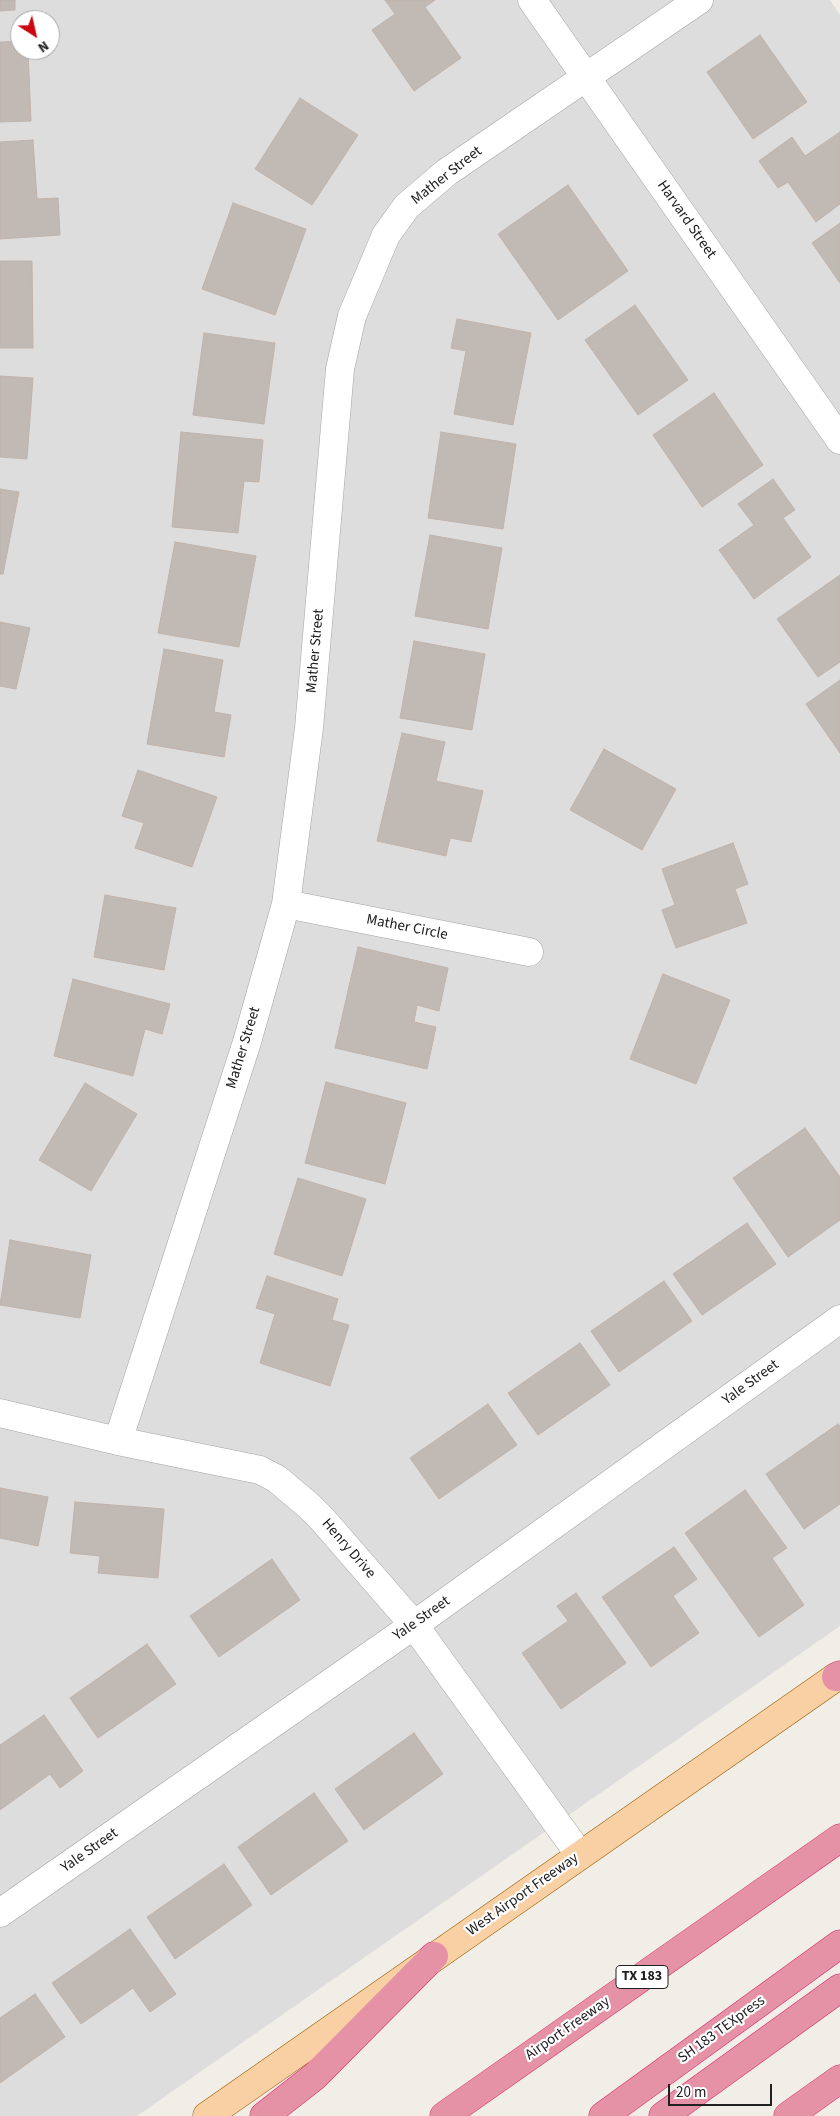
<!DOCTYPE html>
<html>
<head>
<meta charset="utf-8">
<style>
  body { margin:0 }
  #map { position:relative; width:840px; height:2116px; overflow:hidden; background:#f1ede7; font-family:"Source Sans 3",sans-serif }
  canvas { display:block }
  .north { position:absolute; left:10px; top:10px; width:50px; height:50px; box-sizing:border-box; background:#fff; border:1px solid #a6a6a6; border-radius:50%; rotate:145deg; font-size:14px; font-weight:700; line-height:20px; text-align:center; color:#202020 }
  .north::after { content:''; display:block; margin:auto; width:18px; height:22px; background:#cb0611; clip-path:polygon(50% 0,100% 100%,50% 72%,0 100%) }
  .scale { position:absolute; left:668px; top:2084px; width:104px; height:22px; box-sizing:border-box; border:2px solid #202020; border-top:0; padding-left:6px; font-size:15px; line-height:18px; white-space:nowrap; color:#202020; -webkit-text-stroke:4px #fff; paint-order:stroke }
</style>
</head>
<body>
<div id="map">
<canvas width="840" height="2116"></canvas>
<div class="north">N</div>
<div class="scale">20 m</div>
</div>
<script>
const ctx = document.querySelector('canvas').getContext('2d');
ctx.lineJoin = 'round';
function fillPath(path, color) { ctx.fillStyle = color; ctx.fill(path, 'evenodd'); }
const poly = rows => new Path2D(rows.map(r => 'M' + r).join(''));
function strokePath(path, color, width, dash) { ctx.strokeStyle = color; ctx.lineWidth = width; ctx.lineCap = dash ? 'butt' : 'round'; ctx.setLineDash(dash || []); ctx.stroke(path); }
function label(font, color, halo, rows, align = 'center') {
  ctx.font = font + ' "Source Sans 3",sans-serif'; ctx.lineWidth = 4.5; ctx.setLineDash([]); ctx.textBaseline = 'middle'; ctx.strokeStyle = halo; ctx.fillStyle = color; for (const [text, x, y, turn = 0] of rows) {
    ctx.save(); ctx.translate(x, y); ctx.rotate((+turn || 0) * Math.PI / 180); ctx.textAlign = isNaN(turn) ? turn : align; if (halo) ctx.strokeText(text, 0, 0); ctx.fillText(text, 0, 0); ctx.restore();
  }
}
const residential = poly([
  [0,0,830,0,840,15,840,1626,137,2116,0,2116],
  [20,20,50,20,50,50,20,50]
]);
const building = poly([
  [0,0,15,0,15,10,0,11,0,0],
  [385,0,435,0,425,7,461,58,414,91,372,30,395,14,385,0],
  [760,35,807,102,753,139,707,72,760,35],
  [20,41,20,50,28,50,31,121,0,122,0,42,20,41],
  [300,98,358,135,312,205,255,169,300,98],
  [840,132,840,204,816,222,788,182,778,188,759,161,792,137,805,156,840,132],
  [33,140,37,199,58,198,60,235,0,239,0,142,33,140],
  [568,185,628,271,558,320,498,234,568,185],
  [233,203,306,229,275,315,202,289,233,203],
  [840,223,840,283,812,243,840,223],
  [0,261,32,261,33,348,0,348,0,261],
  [635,305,688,380,638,415,585,340,635,305],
  [457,319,531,333,513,425,454,414,466,351,451,348,457,319],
  [204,333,275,343,264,424,193,415,204,333],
  [0,376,33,378,27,459,0,457,0,376],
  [714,393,763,465,702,507,653,435,714,393],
  [181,432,263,440,259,482,244,481,238,533,172,527,181,432],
  [441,432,516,444,503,529,428,518,441,432],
  [773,479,795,510,783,518,811,557,754,599,719,550,754,525,738,504,773,479],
  [0,489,19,492,3,574,0,574,0,489],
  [430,535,502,548,488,629,415,616,430,535],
  [175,542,256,556,239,647,158,633,175,542],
  [840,575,840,662,818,677,777,619,840,575],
  [0,622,30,628,16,689,0,686,0,622],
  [414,641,485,654,472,730,400,718,414,641],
  [164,649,223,660,214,712,231,715,224,757,147,744,164,649],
  [840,680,840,753,806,704,840,680],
  [402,733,445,742,436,781,483,791,471,842,450,838,446,856,377,841,402,733],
  [604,749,676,789,642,850,570,810,604,749],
  [138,770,217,797,192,867,135,848,144,823,122,816,138,770],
  [733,843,748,884,735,889,747,923,676,948,662,910,675,905,662,869,733,843],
  [105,895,176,908,164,970,94,957,105,895],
  [358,947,448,968,439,1011,417,1005,414,1022,436,1027,427,1069,335,1048,358,947],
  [663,974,730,1000,696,1084,630,1059,663,974],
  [73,979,170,1004,162,1034,145,1029,133,1076,54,1056,73,979],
  [326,1082,406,1103,385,1184,305,1163,326,1082],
  [85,1083,137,1114,91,1191,39,1160,85,1083],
  [805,1128,840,1177,840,1220,788,1257,733,1178,805,1128],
  [298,1178,366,1199,342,1276,274,1254,298,1178],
  [747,1223,776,1264,702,1315,673,1274,747,1223],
  [10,1240,91,1255,80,1318,0,1305,10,1240],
  [267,1276,338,1299,332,1320,349,1325,330,1386,260,1363,275,1314,256,1308,267,1276],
  [664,1281,692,1321,619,1372,591,1331,664,1281],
  [580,1343,610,1385,538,1435,508,1393,580,1343],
  [488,1404,517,1445,439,1499,410,1458,488,1404],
  [838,1424,840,1426,840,1504,804,1529,766,1474,838,1424],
  [0,1488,48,1497,38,1546,0,1538,0,1488],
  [745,1490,787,1548,772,1558,804,1605,759,1637,685,1533,745,1490],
  [75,1502,164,1509,158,1578,98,1573,100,1556,70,1553,75,1502],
  [674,1547,697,1579,673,1596,699,1633,651,1667,602,1597,674,1547],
  [272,1559,300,1600,219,1657,190,1616,272,1559],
  [576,1593,626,1663,561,1709,522,1653,568,1621,557,1606,576,1593],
  [147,1644,176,1684,98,1738,70,1698,147,1644],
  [44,1715,83,1771,60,1788,50,1774,0,1810,0,1745,44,1715],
  [414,1733,443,1774,364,1830,335,1789,414,1733],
  [314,1793,348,1841,271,1895,238,1847,314,1793],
  [224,1864,252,1905,175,1959,147,1917,224,1864],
  [130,1929,176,1994,150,2012,133,1988,81,2024,52,1983,130,1929],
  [35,1994,65,2037,0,2083,0,2018,35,1994]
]);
const minor = poly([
  [532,0,840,440],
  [286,904,529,952],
  [0,1413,118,1441,260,1470,277,1479,309,1506,323,1520,414,1625,580,1855],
  [118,1441,247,1042,286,904,309,728,340,369,352,316,386,235,407,206,447,172,699,0],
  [0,1913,414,1625,840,1319]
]);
const major = poly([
  [207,2116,836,1677]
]);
const highway = poly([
  [836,1677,840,1675],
  [264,2116,315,2076,434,1956],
  [444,2116,840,1838],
  [603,2116,840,1944],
  [663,2116,840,1988],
  [788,2116,840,2079]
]);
const shields = [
  [642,1977,52]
];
const shieldNames = [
  ["TX 183",642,1977]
];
const streetNames = [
  ["Mather Street",447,176,-38],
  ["Harvard Street",686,220,55],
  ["Mather Street",316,651,-85],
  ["Mather Circle",407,928,11],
  ["Mather Street",244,1048,-73],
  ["Yale Street",751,1383,-36],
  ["Henry Drive",348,1549,49],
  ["Yale Street",422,1619,-35],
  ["Yale Street",90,1851,-35],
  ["West Airport Freeway",523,1895,-35],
  ["Airport Freeway",568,2029,-35],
  ["SH 183 TEXpress",722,2030,-36]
];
fillPath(residential, '#deddde');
fillPath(building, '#c1b9b4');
strokePath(building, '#c2b3aa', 1);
strokePath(minor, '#a4a4a4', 29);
strokePath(major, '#995f04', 29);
strokePath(highway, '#d72c71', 29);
strokePath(minor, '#fff', 28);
strokePath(major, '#f9cfa4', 28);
strokePath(highway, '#e592a6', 28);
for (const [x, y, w] of shields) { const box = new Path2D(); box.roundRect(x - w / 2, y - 11.5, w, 23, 4); ctx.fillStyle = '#fff'; ctx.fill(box); strokePath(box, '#202020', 1); }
label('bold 14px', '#202020', null, shieldNames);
label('15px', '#202020', '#fff', streetNames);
</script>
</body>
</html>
